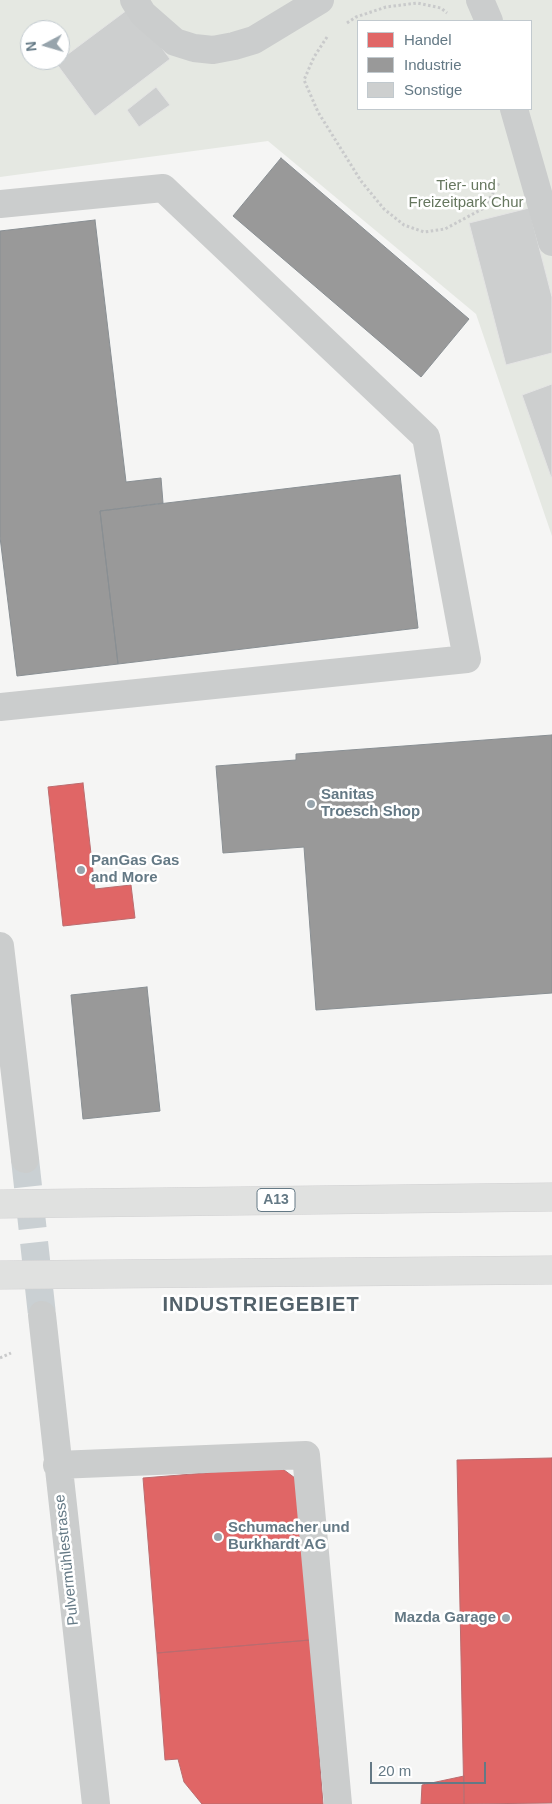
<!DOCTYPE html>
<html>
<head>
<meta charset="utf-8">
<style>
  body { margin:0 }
  #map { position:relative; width:552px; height:1804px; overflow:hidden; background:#f5f5f4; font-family:Arial,sans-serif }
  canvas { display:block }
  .legend { position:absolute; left:357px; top:20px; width:175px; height:90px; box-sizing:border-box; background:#fff; border:1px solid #c1c9ce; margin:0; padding:6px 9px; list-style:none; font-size:15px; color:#647985 }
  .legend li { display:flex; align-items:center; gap:10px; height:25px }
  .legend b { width:25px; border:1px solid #c1c9ce }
  .north { position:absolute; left:20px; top:20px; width:50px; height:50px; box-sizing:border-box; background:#fff; border:1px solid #c1c9ce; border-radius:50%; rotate:264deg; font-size:14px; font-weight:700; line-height:20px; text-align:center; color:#647985 }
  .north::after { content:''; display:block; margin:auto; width:18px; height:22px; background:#97a4ac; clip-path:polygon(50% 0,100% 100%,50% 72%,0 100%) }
  .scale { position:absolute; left:370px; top:1762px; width:116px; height:22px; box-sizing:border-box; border:2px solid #647985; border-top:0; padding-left:6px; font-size:15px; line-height:18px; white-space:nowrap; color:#647985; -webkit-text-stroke:4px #fff; paint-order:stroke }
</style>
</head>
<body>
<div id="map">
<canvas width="552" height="1804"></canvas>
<ul class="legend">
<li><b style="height:14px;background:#e06666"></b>Handel</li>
<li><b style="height:14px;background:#999"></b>Industrie</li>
<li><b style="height:14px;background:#cdcfcf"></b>Sonstige</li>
</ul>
<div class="north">N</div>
<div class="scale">20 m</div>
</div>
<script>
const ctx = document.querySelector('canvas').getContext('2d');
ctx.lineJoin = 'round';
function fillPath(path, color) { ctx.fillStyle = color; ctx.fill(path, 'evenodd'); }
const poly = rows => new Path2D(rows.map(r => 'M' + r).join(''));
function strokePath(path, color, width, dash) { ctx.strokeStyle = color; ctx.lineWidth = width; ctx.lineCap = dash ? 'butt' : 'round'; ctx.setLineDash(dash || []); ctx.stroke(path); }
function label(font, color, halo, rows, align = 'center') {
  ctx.font = font + ' Arial,sans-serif'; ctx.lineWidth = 5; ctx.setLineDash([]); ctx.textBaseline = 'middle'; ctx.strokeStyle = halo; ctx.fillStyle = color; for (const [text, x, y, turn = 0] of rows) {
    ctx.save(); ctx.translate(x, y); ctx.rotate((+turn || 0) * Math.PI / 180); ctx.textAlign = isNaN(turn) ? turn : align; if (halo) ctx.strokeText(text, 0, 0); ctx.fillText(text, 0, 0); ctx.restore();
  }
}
const green = poly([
  [0,0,552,0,552,536,476,314,268,141,0,177],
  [358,21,531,21,531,109,358,109],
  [30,30,60,30,60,60,30,60]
]);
const shops = poly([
  [83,783,95,889,131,885,135,918,63,926,48,787,83,783],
  [552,1458,552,1803,464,1804,457,1460,552,1458],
  [280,1467,295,1478,310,1640,157,1653,143,1478,280,1467],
  [310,1640,323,1804,202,1804,184,1782,178,1759,165,1760,157,1653,310,1640],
  [464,1776,464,1804,421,1804,422,1785,464,1776]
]);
const industry = poly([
  [281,158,469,319,421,377,233,216,281,158],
  [95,220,126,482,161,478,163,503,100,511,118,664,17,676,0,537,0,231,95,220],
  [400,475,418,628,118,664,100,511,400,475],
  [552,735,552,993,316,1010,304,847,223,853,216,766,296,760,296,754,552,735],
  [147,987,160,1111,83,1119,71,995,147,987]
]);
const building = poly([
  [131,7,170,59,95,116,56,63,131,7],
  [156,87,170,105,139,127,127,110,156,87],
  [529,208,552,297,552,353,506,365,469,223,529,208],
  [552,384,552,477,551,477,522,395,552,384]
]);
const minorTunnel = poly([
  [25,1159,42,1315]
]);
const path = poly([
  [347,23,356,17,386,7,417,3,441,8,447,13],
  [327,37,314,57,304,80,318,112,361,181,384,209,404,225,424,232,445,229,484,208,499,183],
  [0,1358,11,1353]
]);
const minor = poly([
  [134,0,143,14,175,42,194,48,213,50,234,46,254,40,320,0],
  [480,0,489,21],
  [514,109,552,242],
  [0,204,163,188,426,437,467,659,0,707],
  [0,946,25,1159],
  [42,1315,96,1804],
  [57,1465,306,1455,338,1804]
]);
const highway = poly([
  [0,1204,552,1197],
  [0,1275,552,1270]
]);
const markers = [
  [311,804,5,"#97a4ac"],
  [81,870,5,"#97a4ac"],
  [218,1537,5,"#97a4ac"],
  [506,1618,5,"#97a4ac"]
];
const shields = [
  [276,1200,38]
];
const shieldNames = [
  ["A13",276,1200]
];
const parkNames = [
  ["Tier- und",466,186],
  ["Freizeitpark Chur",466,203]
];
const poiNames = [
  ["Sanitas",321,795],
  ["Troesch Shop",321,812],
  ["PanGas Gas",91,861],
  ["and More",91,878],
  ["Schumacher und",228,1528],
  ["Burkhardt AG",228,1545],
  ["Mazda Garage",496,1618,"right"]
];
const streetNames = [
  ["Pulvermühlestrasse",67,1560,-96]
];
const districtNames = [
  ["INDUSTRIEGEBIET",261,1305]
];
fillPath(green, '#e5e8e2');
fillPath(shops, '#e06666');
strokePath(shops, '#bb6c6f', 1);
fillPath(industry, '#999');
strokePath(industry, '#898f93', 1);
fillPath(building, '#cdcfcf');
strokePath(building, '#e4e4e4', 1);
strokePath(minorTunnel, '#cad0d3', 28, [28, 14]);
strokePath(highway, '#d1d1d2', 29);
strokePath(path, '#c9cacb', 3, [2.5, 2.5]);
strokePath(minor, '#cbcdcd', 28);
strokePath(highway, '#e0e1e0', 28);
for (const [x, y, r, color] of markers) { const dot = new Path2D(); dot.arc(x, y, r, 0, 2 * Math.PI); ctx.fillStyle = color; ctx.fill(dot); strokePath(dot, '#fff', 2); }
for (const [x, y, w] of shields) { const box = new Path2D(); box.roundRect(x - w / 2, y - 11.5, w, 23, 4); ctx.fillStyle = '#fff'; ctx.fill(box); strokePath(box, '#647985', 1); }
label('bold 14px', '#647985', null, shieldNames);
label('15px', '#66775f', '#fff', parkNames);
label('bold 15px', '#647985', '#fff', poiNames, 'left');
label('15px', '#647985', '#fff', streetNames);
ctx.letterSpacing = '1px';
label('bold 20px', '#52616a', '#fff', districtNames);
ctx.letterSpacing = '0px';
</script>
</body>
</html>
